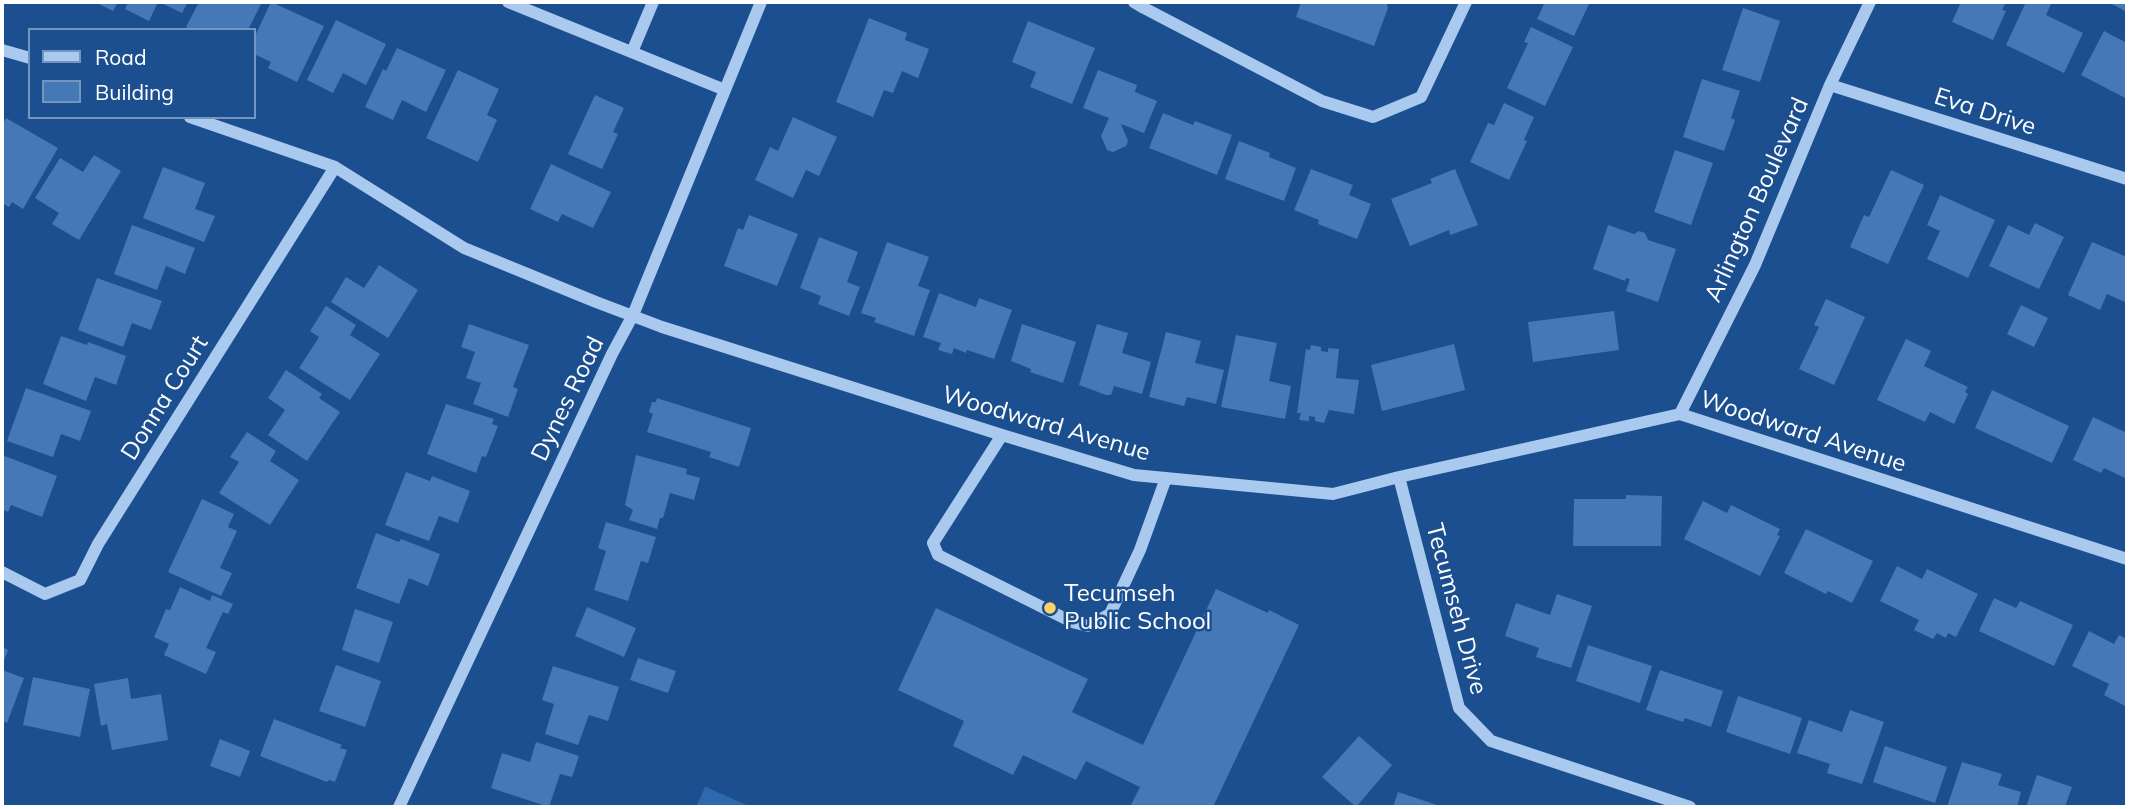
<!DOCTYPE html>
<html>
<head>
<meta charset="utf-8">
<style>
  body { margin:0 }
  #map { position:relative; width:2129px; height:809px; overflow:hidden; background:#1b4f8f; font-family:Mulish,sans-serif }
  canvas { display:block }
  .frame { position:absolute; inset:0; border:4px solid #fff; pointer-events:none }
  .legend { position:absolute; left:28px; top:28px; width:228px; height:91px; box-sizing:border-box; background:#1b4f8f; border:2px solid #7695bc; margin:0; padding:9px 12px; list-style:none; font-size:21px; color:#fff }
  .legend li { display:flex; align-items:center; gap:14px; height:35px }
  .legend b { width:35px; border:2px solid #7695bc }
</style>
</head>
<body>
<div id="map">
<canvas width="2129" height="809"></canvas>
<div class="frame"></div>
<ul class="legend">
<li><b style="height:9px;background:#a9c9ee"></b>Road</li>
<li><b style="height:19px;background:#4478b7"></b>Building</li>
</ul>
</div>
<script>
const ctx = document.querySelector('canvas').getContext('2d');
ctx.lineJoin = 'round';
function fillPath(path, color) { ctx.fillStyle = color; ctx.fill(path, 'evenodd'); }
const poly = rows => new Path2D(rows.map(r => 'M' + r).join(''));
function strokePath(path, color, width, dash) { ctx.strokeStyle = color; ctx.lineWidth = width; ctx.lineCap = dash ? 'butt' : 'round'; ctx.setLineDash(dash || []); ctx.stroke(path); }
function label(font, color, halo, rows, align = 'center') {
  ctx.font = font + ' Mulish,sans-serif'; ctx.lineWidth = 5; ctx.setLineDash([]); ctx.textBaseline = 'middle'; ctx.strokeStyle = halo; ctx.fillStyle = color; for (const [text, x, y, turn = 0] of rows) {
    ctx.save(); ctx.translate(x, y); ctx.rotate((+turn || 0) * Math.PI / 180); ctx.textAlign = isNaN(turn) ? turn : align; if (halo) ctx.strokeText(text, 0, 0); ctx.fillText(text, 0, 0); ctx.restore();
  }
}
const green = poly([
  [705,787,706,787,751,807,696,807]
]);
const building = poly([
  [95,2,118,2,113,11],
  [128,2,158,2,149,21,125,9],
  [159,2,188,2,182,13],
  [199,2,262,2,248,30,192,30,186,27],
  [271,2,324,26,297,82,268,68,271,62,254,54,254,38],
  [1301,2,1378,2,1387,4,1388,8,1374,46,1296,17],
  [1545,2,1590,2,1574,36,1537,19],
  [1961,2,2006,2,2002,10,2006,11,1993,40,1952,22],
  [2026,2,2052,2,2046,15,2083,33,2064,73,2006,45],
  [2108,2,2127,2,2127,12],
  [1743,8,1780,21,1760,82,1722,70],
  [869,18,907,33,905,40,929,49,918,78,902,71,893,93,884,90,873,117,836,102],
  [336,20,386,44,366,85,343,73,333,93,307,80],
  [1028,21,1095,48,1072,104,1030,87,1036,72,1012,62],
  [1531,27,1573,47,1545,106,1507,88,1528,43,1524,42],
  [2104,31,2127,43,2127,99,2081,75],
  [397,48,446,70,426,112,402,100,393,120,365,107,383,69,386,71],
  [458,70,499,89,487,115,497,120,478,162,426,138],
  [1098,70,1137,85,1135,92,1157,101,1144,133,1121,124,1128,141,1126,146,1113,152,1107,150,1101,136,1109,118,1083,108],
  [1702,79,1740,91,1731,118,1735,120,1724,151,1683,137],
  [595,95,624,108,613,132,618,134,602,169,568,154],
  [1504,103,1534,117,1524,140,1527,141,1509,180,1470,162,1488,123,1494,125],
  [1163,113,1193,125,1195,121,1232,135,1217,175,1149,148],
  [793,117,837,137,819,176,806,170,793,198,755,180,770,147,778,151],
  [6,118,58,148,23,209,12,202,9,207,2,203,2,126],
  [1239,141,1270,153,1269,157,1296,168,1284,201,1225,179],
  [1675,150,1713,163,1691,225,1654,212],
  [94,155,121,171,79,240,52,224,59,213,35,198,60,158,83,172],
  [551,164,611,192,593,228,562,214,558,222,530,209],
  [163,167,205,183,195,209,215,216,204,242,143,218],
  [1311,169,1353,185,1349,195,1371,204,1357,239,1318,224,1319,220,1294,210],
  [1455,169,1478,225,1450,235,1449,230,1410,246,1391,199,1432,183,1430,179],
  [1891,170,1924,185,1888,264,1850,247,1864,215,1869,217],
  [1940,195,1995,220,1968,278,1927,259,1940,231,1927,225],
  [749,215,798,234,777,286,724,266,738,228,743,230],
  [2035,223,2064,237,2039,289,1989,266,2008,225,2029,235],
  [132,225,195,248,185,274,166,266,157,290,114,274],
  [1608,225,1634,234,1639,231,1645,233,1648,240,1676,249,1658,302,1626,291,1630,279,1626,278,1625,281,1593,269],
  [819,237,858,252,847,282,860,287,849,316,818,304,821,296,800,288],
  [887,242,929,257,918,286,930,290,914,336,874,322,876,318,861,313],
  [2092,242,2127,257,2127,303,2107,294,2100,310,2068,295],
  [379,265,418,290,388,338,331,302,346,277,364,288],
  [97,278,162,301,151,330,132,323,123,347,78,330],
  [939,293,976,307,979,298,1012,310,994,359,967,350,966,353,954,348,952,354,938,350,941,343,923,337],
  [1826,299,1865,317,1834,385,1799,369,1819,327,1814,325],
  [2021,305,2048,318,2034,347,2007,334],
  [326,306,356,325,350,335,380,354,350,400,299,368,319,337,310,331],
  [1614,311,1619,350,1533,362,1528,322],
  [469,324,529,345,513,387,518,389,508,417,473,404,481,383,466,378,475,352,461,347],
  [1022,324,1076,342,1063,383,1030,372,1031,369,1011,361],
  [1097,324,1128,333,1122,353,1151,362,1142,394,1114,386,1111,395,1106,395,1079,385],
  [1166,332,1201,341,1195,363,1224,370,1216,404,1187,397,1184,406,1149,397],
  [1236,335,1277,343,1269,381,1291,386,1285,419,1221,407],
  [61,336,87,345,88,342,126,356,116,385,95,377,86,401,43,384],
  [1906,339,1931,351,1924,366,1968,387,1965,392,1968,394,1954,424,1930,412,1925,422,1877,400],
  [1454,344,1465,390,1382,411,1371,365],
  [1311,345,1321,347,1321,351,1328,352,1328,348,1339,349,1336,378,1359,380,1354,414,1329,410,1324,423,1315,421,1315,417,1309,416,1309,421,1299,420,1301,413,1297,413,1306,349,1310,350],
  [286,370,322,394,319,398,340,412,307,461,268,435,285,410,268,398],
  [26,388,91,411,80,441,61,434,53,457,7,441],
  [1992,390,2069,426,2052,463,1975,428],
  [657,398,751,428,739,467,709,457,711,452,647,432,653,414,649,412,652,402,656,402],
  [446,404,494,419,492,424,498,426,486,457,482,456,476,473,427,454],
  [2093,417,2127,433,2127,479,2104,468,2101,473,2073,460],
  [247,432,276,451,270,461,299,480,270,525,219,493,239,462,230,457],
  [2,455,57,476,42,517,11,505,8,512,2,509],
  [636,455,687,469,686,474,700,478,694,500,670,493,663,518,660,518,657,529,629,520,633,510,625,505],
  [406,472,430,481,432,476,470,491,458,523,439,516,429,541,385,525],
  [1626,495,1662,496,1661,546,1573,546,1574,499,1626,499],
  [202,499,234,514,228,527,237,531,220,568,232,573,221,596,168,572],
  [1703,501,1727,513,1731,505,1780,529,1777,535,1780,536,1760,576,1684,539],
  [606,522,656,537,648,563,641,561,628,601,594,590,606,551,598,548],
  [1806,529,1873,561,1852,603,1828,591,1826,594,1784,573],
  [376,533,399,542,401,539,440,554,428,586,409,578,399,604,356,588],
  [1897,566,1922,579,1927,569,1978,594,1956,637,1948,633,1946,638,1937,633,1933,639,1914,630,1919,620,1880,601],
  [180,587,210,601,212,595,233,604,228,614,223,612,206,648,216,652,206,674,164,655,169,644,154,637,166,609,170,610],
  [1216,589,1268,613,1269,610,1299,625,1213,807,1130,807,1140,787,1086,761,1076,780,1023,755,1013,775,953,746,964,721,898,690,936,608,1088,679,1072,712,1143,745],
  [1557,594,1592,606,1571,668,1536,657,1539,648,1505,636,1516,603,1550,615],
  [1994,598,2016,608,2020,601,2073,625,2054,666,1979,631],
  [587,607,636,628,624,657,575,636],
  [355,609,393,622,379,663,342,650],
  [2089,631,2114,644,2119,635,2127,639,2127,700,2125,706,2104,695,2109,684,2072,666],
  [1588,645,1652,666,1640,703,1576,681],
  [2,647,8,650,2,666],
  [638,658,676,671,668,693,630,680],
  [336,665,381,681,365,727,319,711],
  [553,666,619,687,608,721,589,715,578,745,545,734,554,704,542,700],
  [2,670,24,678,7,723,2,721],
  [1660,670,1723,691,1711,727,1685,718,1683,722,1646,710],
  [33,677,90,689,80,737,23,725],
  [128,678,131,699,161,694,168,740,112,750,107,724,101,726,94,684],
  [1738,696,1802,718,1790,754,1726,732],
  [1850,710,1884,722,1862,784,1827,773,1830,764,1797,753,1809,720,1842,732],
  [274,719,342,745,340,748,347,750,335,782,329,780,327,782,260,756],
  [1359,736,1392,765,1356,807,1322,777],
  [220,739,250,751,240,777,210,766],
  [536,742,579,756,572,777,560,774,549,807,491,788,502,753,530,762],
  [1885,746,1947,767,1935,803,1873,782],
  [1962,762,2002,774,1998,785,2021,792,2017,807,1947,807],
  [2037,775,2072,787,2065,807,2026,807],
  [1398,792,1443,807,1393,807]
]);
const minor = poly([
  [508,2,725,90],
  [1134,2,1144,8,1322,101,1373,117,1421,97,1466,2],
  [2,50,30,58],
  [632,52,653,2],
  [1830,85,2127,179],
  [190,117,335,167,464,248,596,302,662,327,1002,435,1134,475,1333,494,1399,477,1680,414,2127,559],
  [1680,414,1755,265,1830,85,1870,2],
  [1002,435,933,543,938,555,1072,622,1088,626,1110,614,1140,550,1166,478],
  [1399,477,1459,708,1491,741,1690,807],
  [2,572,45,594,80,580,98,544,335,167],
  [399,807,612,354,633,315,761,2]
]);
const markers = [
  [1050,608,7,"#ffd166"]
];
const streetNames = [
  ["Eva Drive",1985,112,18],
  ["Arlington Boulevard",1757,200,-66],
  ["Donna Court",165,398,-58],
  ["Dynes Road",568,399,-64],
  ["Woodward Avenue",1046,424,16],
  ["Woodward Avenue",1803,432,18],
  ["Tecumseh Drive",1456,609,75]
];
const poiNames = [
  ["Tecumseh",1064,594],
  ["Public School",1064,622]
];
fillPath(green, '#2e69ad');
fillPath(building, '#4478b7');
strokePath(minor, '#a9c9ee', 12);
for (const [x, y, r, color] of markers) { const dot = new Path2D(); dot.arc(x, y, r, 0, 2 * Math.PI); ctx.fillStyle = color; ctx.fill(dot); strokePath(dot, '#1b4f8f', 2.5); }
label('24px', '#fff', '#1b4f8f', streetNames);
label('24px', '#fff', '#1b4f8f', poiNames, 'left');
</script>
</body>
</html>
